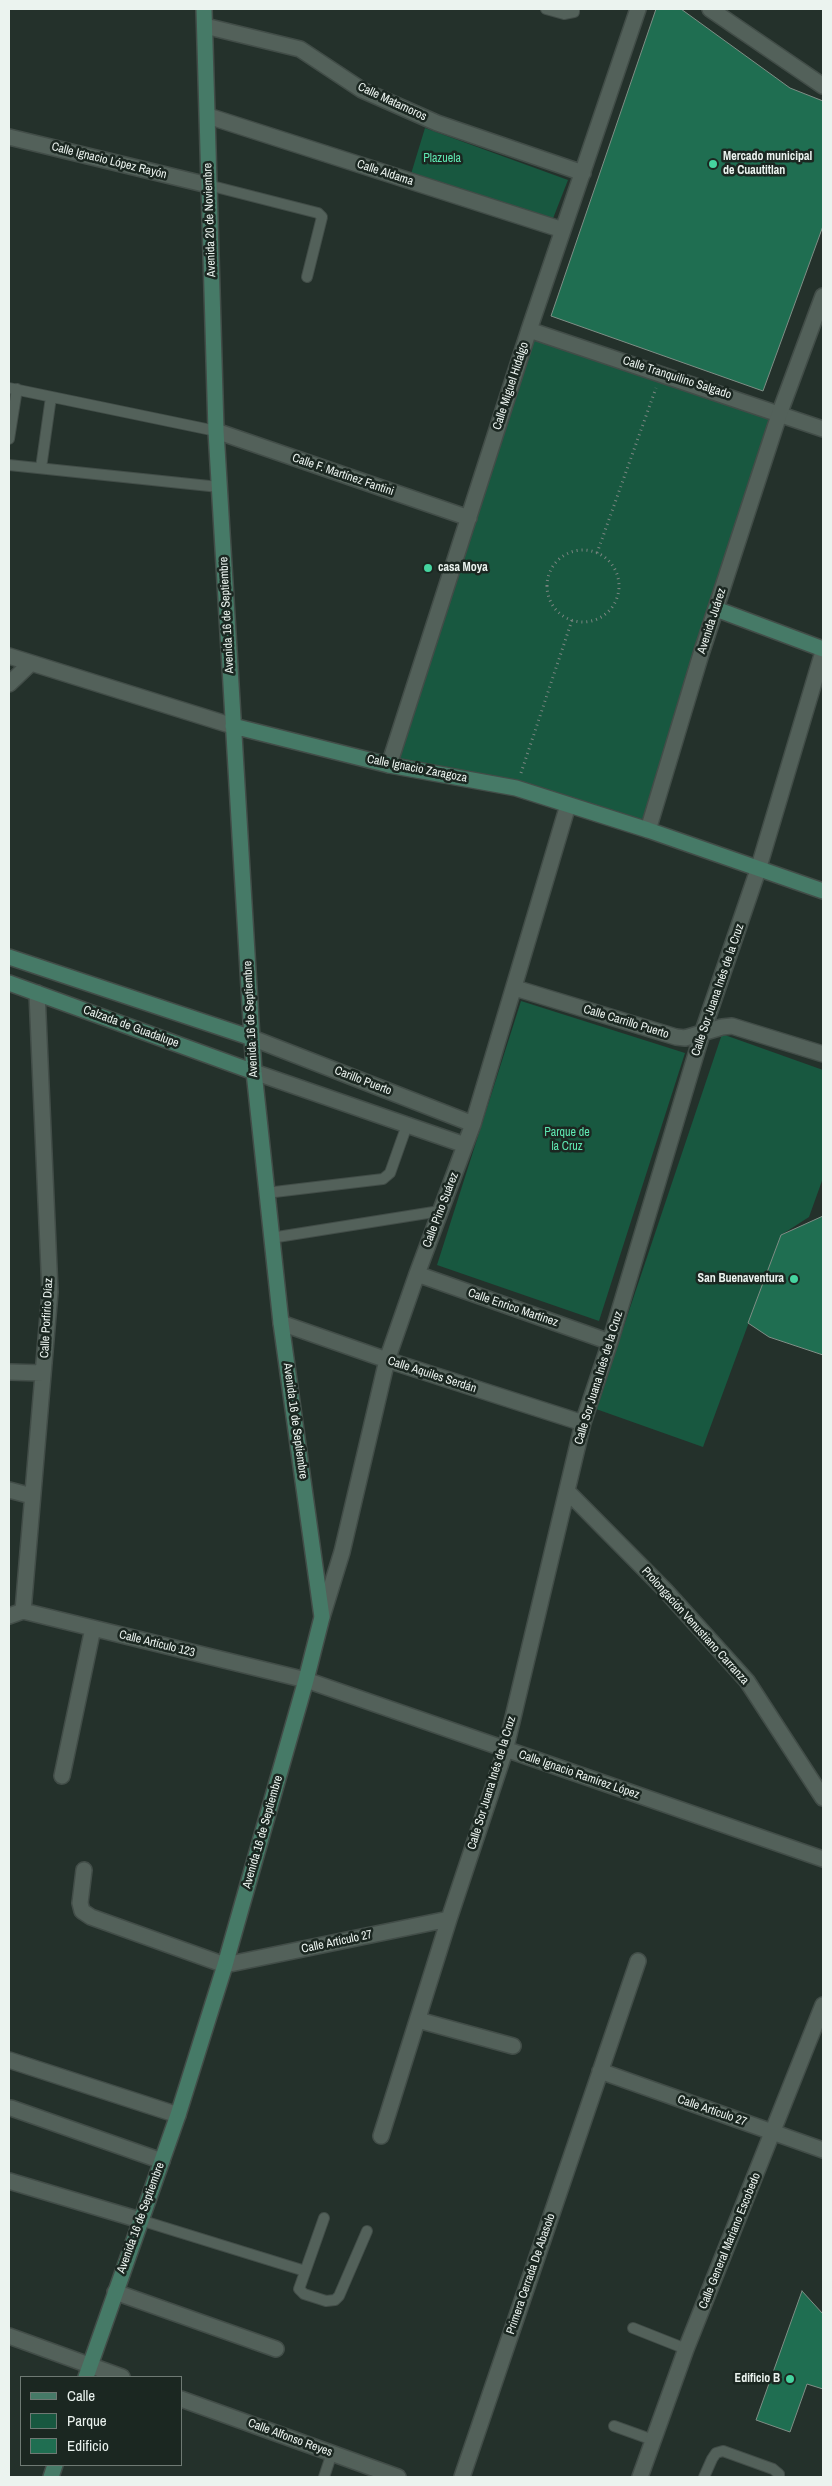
<!DOCTYPE html>
<html>
<head>
<meta charset="utf-8">
<style>
  body { margin:0 }
  #map { position:relative; width:832px; height:2486px; overflow:hidden; background:#24312b; font-family:"Archivo Narrow",sans-serif }
  canvas { display:block }
  .frame { position:absolute; inset:0; border:10px solid #ebf3ef; pointer-events:none }
  .legend { position:absolute; left:20px; top:2376px; width:162px; height:90px; box-sizing:border-box; background:#1b2721; border:1px solid #6e7973; margin:0; padding:6px 9px; list-style:none; font-size:15px; color:#ebf3ef }
  .legend li { display:flex; align-items:center; gap:10px; height:25px }
  .legend b { width:25px; border:1px solid #6e7973 }
</style>
</head>
<body>
<div id="map">
<canvas width="832" height="2486"></canvas>
<div class="frame"></div>
<ul class="legend">
<li><b style="height:6px;background:#467a67"></b>Calle</li>
<li><b style="height:14px;background:#185840"></b>Parque</li>
<li><b style="height:14px;background:#1f6e51"></b>Edificio</li>
</ul>
</div>
<script>
const ctx = document.querySelector('canvas').getContext('2d');
ctx.lineJoin = 'round';
function fillPath(path, color) { ctx.fillStyle = color; ctx.fill(path, 'evenodd'); }
const poly = rows => new Path2D(rows.map(r => 'M' + r).join(''));
function strokePath(path, color, width, dash) { ctx.strokeStyle = color; ctx.lineWidth = width; ctx.lineCap = dash ? 'butt' : 'round'; ctx.setLineDash(dash || []); ctx.stroke(path); }
function label(font, color, halo, rows, align = 'center') {
  ctx.font = font + ' "Archivo Narrow",sans-serif'; ctx.lineWidth = 5; ctx.setLineDash([]); ctx.textBaseline = 'middle'; ctx.strokeStyle = halo; ctx.fillStyle = color; for (const [text, x, y, turn = 0] of rows) {
    ctx.save(); ctx.translate(x, y); ctx.rotate((+turn || 0) * Math.PI / 180); ctx.textAlign = isNaN(turn) ? turn : align; if (halo) ctx.strokeText(text, 0, 0); ctx.fillText(text, 0, 0); ctx.restore();
  }
}
const green = poly([
  [425,128,568,180,552,221,411,174],
  [529,330,780,412,648,830,516,788,389,765],
  [521,1001,685,1053,599,1321,437,1265],
  [722,1034,823,1070,823,1178,809,1217,781,1235,703,1447,596,1409]
]);
const building = poly([
  [656,9,681,9,790,88,823,101,823,226,763,391,551,316,656,9],
  [823,1216,823,1355,769,1337,748,1323,781,1235,823,1216],
  [802,2291,823,2314,823,2389,807,2384,790,2432,756,2420,802,2291]
]);
const path = poly([
  '547 586a36 36 0 1 1 72 0a36 36 0 1 1-72 0Z',
  [597,553,656,388],
  [521,773,572,620]
]);
const service = poly([
  [546,9,564,14,574,12,574,9],
  [208,185,318,213,322,217,307,277],
  [9,388,216,431],
  [9,439,17,389],
  [9,465,219,487],
  [41,468,51,397],
  [266,1193,383,1179,390,1173,407,1125],
  [271,1238,440,1211],
  [324,2218,299,2289,304,2294,326,2301,335,2300,339,2296,367,2231],
  [140,2220,305,2271],
  [633,2328,686,2349],
  [614,2426,653,2440],
  [324,2477,332,2453],
  [704,2477,712,2459,716,2453,723,2451,773,2469,779,2474,779,2477]
]);
const minor = poly([
  [710,9,823,86],
  [205,26,300,49,362,90,437,123,583,173],
  [208,116,563,230],
  [9,137,208,185],
  [529,330,823,429],
  [216,431,469,518],
  [9,656,233,726],
  [9,684,31,663],
  [389,765,529,330,638,9],
  [515,988,676,1037,685,1038,722,1027,732,1026,823,1054],
  [252,1038,473,1124],
  [254,1072,465,1145],
  [417,1274,610,1342],
  [281,1323,387,1360,583,1423],
  [9,1372,43,1373],
  [9,1490,32,1496],
  [568,1492,665,1590,747,1681,823,1798],
  [23,1611,50,1292,37,993],
  [9,1616,23,1611,306,1680,823,1859],
  [322,1617,342,1552,387,1360,417,1274,473,1124,568,805],
  [62,1776,93,1628],
  [84,1870,80,1903,82,1911,91,1917,225,1965,449,1919],
  [418,2020,513,2046],
  [9,2060,178,2115],
  [600,2071,823,2150],
  [11,2108,162,2161],
  [381,2136,449,1919,505,1751,583,1423,610,1342,702,1034,758,870,823,652],
  [9,2181,140,2220],
  [115,2292,276,2349],
  [9,2336,122,2377],
  [181,2399,398,2477],
  [462,2477,638,1961],
  [640,2477,686,2349,823,2005]
]);
const tertiary = poly([
  [648,830,701,654,780,412,823,296]
]);
const secondary = poly([
  [716,609,823,649],
  [233,726,389,765,516,788,648,830,823,891],
  [9,957,252,1038],
  [9,983,254,1072],
  [86,2377,178,2115,225,1965,306,1680,322,1617,281,1323,254,1072,216,431,204,9],
  [51,2477,55,2465]
]);
const markers = [
  [713,164,5,"#45d49f"],
  [428,568,5,"#45d49f"],
  [794,1279,5,"#45d49f"],
  [790,2379,5,"#45d49f"]
];
const streetNames = [
  ["Calle Matamoros",392,102,25],
  ["Calle Ignacio López Rayón",109,161,14],
  ["Calle Aldama",385,173,18],
  ["Avenida 20 de Noviembre",210,220,-92],
  ["Calle Tranquilino Salgado",677,378,18],
  ["Calle Miguel Hidalgo",511,386,-72],
  ["Calle F. Martínez Fantini",343,475,19],
  ["Avenida 16 de Septiembre",227,615,-93],
  ["Avenida Juárez",712,621,-72],
  ["Calle Ignacio Zaragoza",417,769,11],
  ["Calle Sor Juana Inés de la Cruz",718,990,-71],
  ["Avenida 16 de Septiembre",251,1019,-93],
  ["Calle Carrillo Puerto",626,1022,17],
  ["Calzada de Guadalupe",131,1027,20],
  ["Carillo Puerto",363,1081,21],
  ["Calle Pino Suárez",441,1210,-69],
  ["Calle Enrico Martínez",513,1308,19],
  ["Calle Porfirio Díaz",47,1318,-87],
  ["Calle Aquiles Serdán",432,1375,18],
  ["Calle Sor Juana Inés de la Cruz",599,1378,-73],
  ["Avenida 16 de Septiembre",295,1421,82],
  ["Prolongación Venustiano Carranza",695,1626,48],
  ["Calle Artículo 123",157,1644,14],
  ["Calle Ignacio Ramírez López",579,1775,19],
  ["Calle Sor Juana Inés de la Cruz",492,1783,-73],
  ["Avenida 16 de Septiembre",263,1832,-74],
  ["Calle Artículo 27",337,1942,-12],
  ["Calle Artículo 27",712,2111,19],
  ["Avenida 16 de Septiembre",141,2218,-70],
  ["Calle General Mariano Escobedo",730,2241,-68],
  ["Primera Cerrada De Abasolo",531,2274,-71],
  ["Calle Alfonso Reyes",290,2438,20]
];
const poiNames = [
  ["Mercado municipal",723,157],
  ["de Cuautitlan",723,171],
  ["casa Moya",438,568],
  ["San Buenaventura",784,1279,"right"],
  ["Edificio B",780,2379,"right"]
];
const parkNames = [
  ["Plazuela",442,159],
  ["Parque de",567,1133],
  ["la Cruz",567,1147]
];
fillPath(green, '#185840');
fillPath(building, '#1f6e51');
strokePath(building, '#7f8e86', 1);
strokePath(service, '#424d48', 12);
strokePath(minor, '#424d48', 18);
strokePath(tertiary, '#424d48', 18);
strokePath(secondary, '#424d48', 18);
strokePath(path, '#7a8580', 3, [1, 4]);
strokePath(service, '#53615a', 10);
strokePath(minor, '#53615a', 15);
strokePath(tertiary, '#53615a', 15);
strokePath(secondary, '#467a67', 15);
for (const [x, y, r, color] of markers) { const dot = new Path2D(); dot.arc(x, y, r, 0, 2 * Math.PI); ctx.fillStyle = color; ctx.fill(dot); strokePath(dot, '#1b2721', 2); }
label('12px', '#ebf3ef', '#1b2721', streetNames);
label('bold 12px', '#ebf3ef', '#1b2721', poiNames, 'left');
label('12px', '#5fe8b2', '#1b2721', parkNames);
</script>
</body>
</html>
